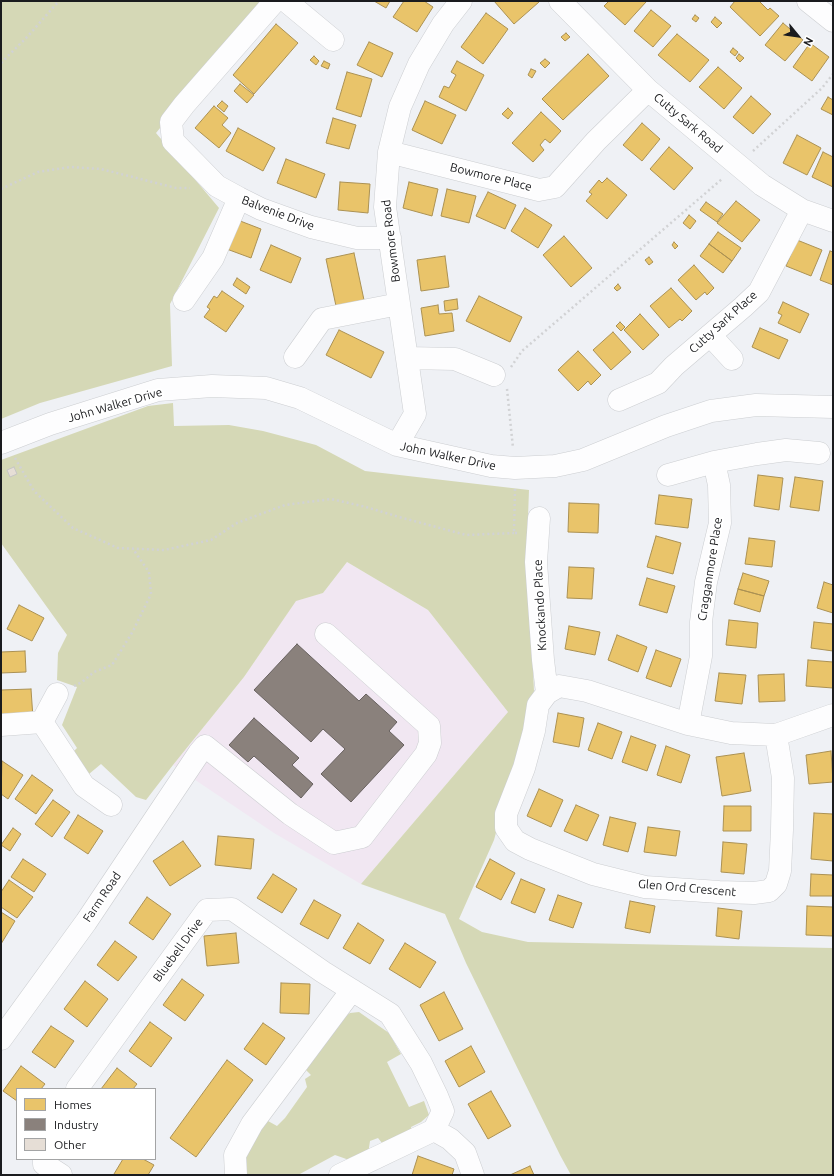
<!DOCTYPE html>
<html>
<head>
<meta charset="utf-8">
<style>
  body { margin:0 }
  #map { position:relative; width:834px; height:1176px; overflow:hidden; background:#eff1f5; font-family:Ubuntu,sans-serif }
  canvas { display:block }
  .frame { position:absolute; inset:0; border:2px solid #1a1b1e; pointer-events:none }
  .legend { position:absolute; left:16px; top:1088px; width:140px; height:72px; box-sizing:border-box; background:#fff; border:1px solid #a3a4a5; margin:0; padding:5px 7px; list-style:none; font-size:12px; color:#1a1b1e }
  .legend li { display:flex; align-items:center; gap:8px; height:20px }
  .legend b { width:20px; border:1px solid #a3a4a5 }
  .north { position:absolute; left:778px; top:16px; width:40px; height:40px; -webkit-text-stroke:3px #fff; paint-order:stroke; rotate:119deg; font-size:11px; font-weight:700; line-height:16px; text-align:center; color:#1a1b1e }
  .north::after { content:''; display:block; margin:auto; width:14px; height:18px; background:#1a1b1e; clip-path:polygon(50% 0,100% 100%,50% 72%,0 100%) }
</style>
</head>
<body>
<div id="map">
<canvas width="834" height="1176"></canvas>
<div class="frame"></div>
<ul class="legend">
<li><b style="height:11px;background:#e9c46a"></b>Homes</li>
<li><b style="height:11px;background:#8a817c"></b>Industry</li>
<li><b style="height:11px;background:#e6ded6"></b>Other</li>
</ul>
<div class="north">N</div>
</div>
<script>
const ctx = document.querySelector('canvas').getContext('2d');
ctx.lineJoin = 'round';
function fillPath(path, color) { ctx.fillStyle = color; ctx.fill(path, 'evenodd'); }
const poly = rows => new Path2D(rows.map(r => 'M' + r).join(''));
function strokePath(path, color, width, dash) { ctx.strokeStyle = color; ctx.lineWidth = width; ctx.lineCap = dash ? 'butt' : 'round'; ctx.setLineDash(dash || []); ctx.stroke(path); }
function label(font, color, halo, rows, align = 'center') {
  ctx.font = font + ' Ubuntu,sans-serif'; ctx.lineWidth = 4; ctx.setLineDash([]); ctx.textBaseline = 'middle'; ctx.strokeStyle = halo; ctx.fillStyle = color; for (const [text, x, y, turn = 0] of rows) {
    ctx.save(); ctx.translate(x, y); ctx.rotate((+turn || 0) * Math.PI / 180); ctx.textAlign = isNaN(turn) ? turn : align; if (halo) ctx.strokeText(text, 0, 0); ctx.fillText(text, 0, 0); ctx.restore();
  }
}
const industrial = poly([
  [347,562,428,610,508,712,361,884,274,833,173,765,244,677,296,600,323,593]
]);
const green = poly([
  [1,1,264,1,156,133,219,208,170,304,172,366,40,403,1,419],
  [173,403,174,426,229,425,263,431,316,445,365,471,529,490,527,544,534,691,494,840,459,919,482,932,528,942,833,948,833,1175,571,1175,560,1155,466,963,445,914,361,884,508,712,428,610,347,562,323,593,296,601,244,677,173,765,146,800,136,797,101,764,89,774,73,752,77,748,62,725,77,687,57,680,58,653,67,635,1,543,1,460,148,406],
  [359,1012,389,1033,401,1054,387,1062,409,1107,424,1101,429,1115,421,1122,411,1127,412,1133,382,1143,378,1138,370,1141,368,1154,352,1161,335,1155,298,1175,245,1175,245,1151,268,1121,277,1126,285,1118,307,1087,305,1079,311,1075,306,1070,344,1017,350,1013]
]);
const homes = poly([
  [374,1,390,1,386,8,374,1],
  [404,1,424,1,433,7,417,32,393,17,404,1],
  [494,1,538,1,539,2,514,24,494,1],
  [609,1,645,1,646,2,625,25,604,6,609,1],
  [735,1,759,1,768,10,770,8,779,16,760,36,730,7,735,1],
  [651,10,671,26,653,47,634,31,651,10],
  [486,13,508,29,483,64,461,47,486,13],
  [695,15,699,18,696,22,692,19,695,15],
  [715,17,722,23,717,28,711,22,715,17],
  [783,23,803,40,785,61,765,45,783,23],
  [276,24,298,43,254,94,233,75,276,24],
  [566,33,570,37,565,41,561,37,566,33],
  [677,34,709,60,690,82,658,55,677,34],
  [369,42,393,53,382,77,357,65,369,42],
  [810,43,829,57,812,81,793,67,810,43],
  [733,48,738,52,735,56,730,52,733,48],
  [588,54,609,76,563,120,542,99,588,54],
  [739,54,744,58,740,62,736,58,739,54],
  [314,56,319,61,316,65,310,60,314,56],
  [545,59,550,63,545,68,540,63,545,59],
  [324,61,330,64,328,69,321,66,324,61],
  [457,61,484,75,466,111,439,97,444,86,449,88,456,75,451,72,457,61],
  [718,67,742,88,724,109,699,87,718,67],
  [531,69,536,71,532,78,528,75,531,69],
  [347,72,372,79,361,117,336,109,347,72],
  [240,84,254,95,247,103,234,91,240,84],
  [751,96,771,114,753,134,733,117,751,96],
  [828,97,833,100,833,115,821,109,828,97],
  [222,101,228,106,224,112,217,106,222,101],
  [425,101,456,115,442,144,412,130,425,101],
  [214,106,228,118,222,125,231,133,219,148,195,128,214,106],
  [508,108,513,113,508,119,502,114,508,108],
  [541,112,561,131,550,143,545,139,540,145,544,150,533,162,512,143,541,112],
  [333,118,356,125,349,149,326,143,333,118],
  [642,123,660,139,642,161,623,145,642,123],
  [238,128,275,148,263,171,226,151,238,128],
  [797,135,821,148,807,175,783,163,797,135],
  [669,147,693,168,674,190,650,169,669,147],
  [823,152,833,157,833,187,812,177,823,152],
  [286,159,325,174,316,198,277,183,286,159],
  [607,178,627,195,607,219,586,201,592,194,589,192,599,180,602,183,607,178],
  [340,182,370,184,368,213,338,210,340,182],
  [409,182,438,189,432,216,403,208,409,182],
  [447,189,476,196,469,223,441,216,447,189],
  [488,192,516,205,505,229,476,216,488,192],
  [736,201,760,220,742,242,717,223,736,201],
  [706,202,723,214,717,222,700,210,706,202],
  [525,208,552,225,538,248,511,231,525,208],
  [689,215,696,221,690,229,683,223,689,215],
  [235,219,261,229,251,258,224,248,235,219],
  [718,232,741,248,732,261,709,244,718,232],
  [564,236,592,268,571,287,543,255,564,236],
  [797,240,822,250,811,276,786,266,797,240],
  [674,242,678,246,675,249,672,245,674,242],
  [709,244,732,261,723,273,700,256,709,244],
  [271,245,301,258,291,283,260,270,271,245],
  [830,251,833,252,833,285,820,280,830,251],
  [354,253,364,300,336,306,326,259,354,253],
  [445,256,449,287,421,291,417,260,445,256],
  [649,257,653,262,649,265,645,260,649,257],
  [694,265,714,288,707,295,705,292,696,300,678,280,694,265],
  [237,278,250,287,246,294,233,285,237,278],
  [618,284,621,288,617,291,614,288,618,284],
  [671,288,692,311,682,321,680,319,669,328,650,306,671,288],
  [222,291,244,306,226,332,204,317,210,309,207,307,214,296,217,298,222,291],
  [479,296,522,317,510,342,466,321,479,296],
  [457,299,458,309,445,311,444,301,457,299],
  [783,302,809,314,800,333,778,323,782,315,778,313,783,302],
  [438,305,439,314,452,313,454,331,425,336,421,308,438,305],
  [640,314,659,335,643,350,624,330,640,314],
  [620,322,625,327,621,331,616,326,620,322],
  [760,328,788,340,779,359,752,347,760,328],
  [339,330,384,352,371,378,326,355,339,330],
  [613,332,631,352,611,370,593,350,613,332],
  [578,351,601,375,591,385,588,381,578,391,558,370,578,351],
  [758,475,783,478,779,510,754,506,758,475],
  [795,477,823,481,819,511,790,507,795,477],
  [659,495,692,499,688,528,655,524,659,495],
  [569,503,599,504,598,533,568,532,569,503],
  [656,536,681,543,673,574,647,567,656,536],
  [749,538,775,541,772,567,745,564,749,538],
  [569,567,594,568,592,599,567,598,569,567],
  [743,573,769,581,764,596,738,589,743,573],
  [647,578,675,586,667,613,639,605,647,578],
  [824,582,833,585,833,613,817,608,824,582],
  [738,589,764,596,760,612,734,604,738,589],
  [19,605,44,618,32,641,7,629,19,605],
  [729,620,758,623,756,648,726,645,729,620],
  [814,622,833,624,833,651,811,648,814,622],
  [569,626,600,632,595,655,565,649,569,626],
  [617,635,647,647,638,672,608,660,617,635],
  [656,650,681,659,671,687,646,678,656,650],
  [25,651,26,672,1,673,1,652,25,651],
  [808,660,833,662,833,688,806,686,808,660],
  [719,673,746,675,742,704,715,701,719,673],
  [784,674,785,701,759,702,758,675,784,674],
  [31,689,33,718,1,720,1,690,31,689],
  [558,713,584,718,579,747,553,742,558,713],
  [598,723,622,732,612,759,588,750,598,723],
  [631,736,656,745,647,771,622,762,631,736],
  [666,746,690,755,681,783,657,775,666,746],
  [831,751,833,782,809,784,806,755,831,751],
  [744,753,751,791,722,796,716,757,744,753],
  [2,761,23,775,8,799,1,794,2,761],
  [32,775,53,790,36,814,15,799,32,775],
  [539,789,563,800,551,827,527,816,539,789],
  [53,800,70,812,52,837,35,824,53,800],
  [576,805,599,815,587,841,564,831,576,805],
  [724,806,751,806,751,831,723,831,724,806],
  [814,813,833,814,833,861,811,859,814,813],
  [78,815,103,831,88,854,64,838,78,815],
  [610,817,636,823,628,852,603,845,610,817],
  [648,827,680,831,676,856,644,852,648,827],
  [13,828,21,834,10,851,1,845,13,828],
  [218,836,254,839,251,869,215,865,218,836],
  [183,841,201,866,170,886,153,861,183,841],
  [723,842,747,844,744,874,721,872,723,842],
  [23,859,46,874,34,892,11,877,23,859],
  [490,859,515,873,501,900,476,887,490,859],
  [273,874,297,889,282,913,257,898,273,874],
  [811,874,833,875,833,896,810,896,811,874],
  [521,879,545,889,535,913,511,903,521,879],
  [9,880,33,897,17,918,1,907,1,892,9,880],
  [558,895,582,903,573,928,549,920,558,895],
  [147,897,171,914,153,940,129,923,147,897],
  [314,900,341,915,328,939,300,924,314,900],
  [630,901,655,906,650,933,625,928,630,901],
  [807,906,833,907,833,936,806,935,807,906],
  [718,908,742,911,739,939,716,936,718,908],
  [1,912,15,921,1,944,1,912],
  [358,923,384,940,370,964,343,948,358,923],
  [236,933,239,963,207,966,204,936,236,933],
  [115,941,137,957,118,981,97,965,115,941],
  [405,943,436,962,420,988,389,969,405,943],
  [182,979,204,995,185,1021,163,1005,182,979],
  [85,981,108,999,87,1027,64,1009,85,981],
  [281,983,310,984,309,1014,280,1013,281,983],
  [444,992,463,1029,439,1041,420,1005,444,992],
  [150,1022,172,1038,151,1067,129,1051,150,1022],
  [263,1023,285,1038,266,1065,244,1049,263,1023],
  [51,1026,74,1041,55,1068,32,1052,51,1026],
  [471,1046,485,1072,459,1087,445,1061,471,1046],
  [227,1060,253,1080,196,1157,170,1138,227,1060],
  [21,1066,45,1084,41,1089,17,1089,17,1101,3,1091,21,1066],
  [117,1068,137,1084,133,1089,101,1089,117,1068],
  [491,1091,511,1126,488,1139,468,1104,491,1091],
  [418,1156,454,1169,452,1175,412,1175,418,1156],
  [123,1159,143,1159,154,1165,148,1175,115,1175,114,1174,123,1159],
  [530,1166,534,1175,510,1175,530,1166]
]);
const industry = poly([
  [297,644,359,701,366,694,397,722,389,731,404,745,351,802,321,774,345,749,323,729,311,742,254,690,297,644],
  [254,718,299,758,292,765,313,784,301,798,254,756,248,762,229,745,254,718]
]);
const building = poly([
  [14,467,17,474,10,477,7,470,14,467]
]);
const path = poly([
  [1,63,28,36,59,1],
  [753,151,822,88,833,74],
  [1,189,38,172,70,167,101,169,176,188,190,188],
  [511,367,522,351,722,179],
  [507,389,513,448],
  [15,458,34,491,73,528,118,548,164,550,211,540,237,523,285,505,331,499,366,507,399,517,466,535,514,533],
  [515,489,514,533,519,533],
  [74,686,82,682,94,672,112,665,133,631,151,594,149,572,133,549]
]);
const minor = poly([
  [275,1,184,105,171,122,173,141,217,186,239,198,261,209,311,227,357,238,390,238],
  [286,1,333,40],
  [560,1,648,90,762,185,802,210,833,221],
  [808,1,833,21],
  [389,152,539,190,555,187,596,141,648,90],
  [184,300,213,258,239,198],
  [710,335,732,359],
  [295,357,322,319,399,304],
  [407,358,455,359,494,375],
  [619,400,658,383,674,366,743,307,759,292,802,210],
  [1,443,50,424,158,390,212,386,266,388,300,398,397,445,491,466,515,468,555,466,583,460,666,426,711,411,756,405,833,407],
  [397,445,415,414,385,207,389,152,400,107,419,64,443,24,461,1],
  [668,475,714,462,757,454,786,450,819,453],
  [539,518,536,562,543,660,547,693],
  [42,722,84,786,111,805],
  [688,724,701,656,701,622,706,582,720,523,719,485,714,462],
  [1,725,42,722,57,694],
  [776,735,783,778,782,830,780,871,776,884,769,891,754,893,719,892,645,887,593,874,530,849,515,841,506,828,506,814,524,768,534,731,538,705,547,693,559,686,587,691,688,724,731,733,776,735,833,715],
  [1,1039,86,922,199,753,205,746,290,814,334,843,362,837,426,754,430,743,429,726,326,634],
  [77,1089,207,910,232,909,323,972,390,1014,421,1063,437,1096,443,1111,434,1130,340,1175],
  [434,1130,450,1139,465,1153,473,1175],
  [44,1159,44,1164,61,1175],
  [236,1175,235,1155,252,1124,352,990]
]);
const streetNames = [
  ["Cutty Sark Road",688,123,40],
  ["Bowmore Place",491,177,14],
  ["Balvenie Drive",278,213,21],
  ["Bowmore Road",391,241,-97],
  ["Cutty Sark Place",723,322,-42],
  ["John Walker Drive",115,405,-16],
  ["John Walker Drive",448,456,12],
  ["Cragganmore Place",710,569,-81],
  ["Knockando Place",540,605,-93],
  ["Glen Ord Crescent",687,888,5],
  ["Farm Road",102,897,-56],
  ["Bluebell Drive",178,950,-54]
];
fillPath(industrial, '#f1e7f2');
fillPath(green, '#d5d8b6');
fillPath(homes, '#e9c46a');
strokePath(homes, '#ab9153', 1);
fillPath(industry, '#8a817c');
strokePath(industry, '#686260', 1);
fillPath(building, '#e6ded6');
strokePath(building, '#c6c6c6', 1);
strokePath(minor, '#ccced1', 23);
strokePath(path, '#d1d2d4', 2.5, [2, 3]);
strokePath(minor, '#fdfdfe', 22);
label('12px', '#1a1b1e', '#fff', streetNames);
</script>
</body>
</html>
